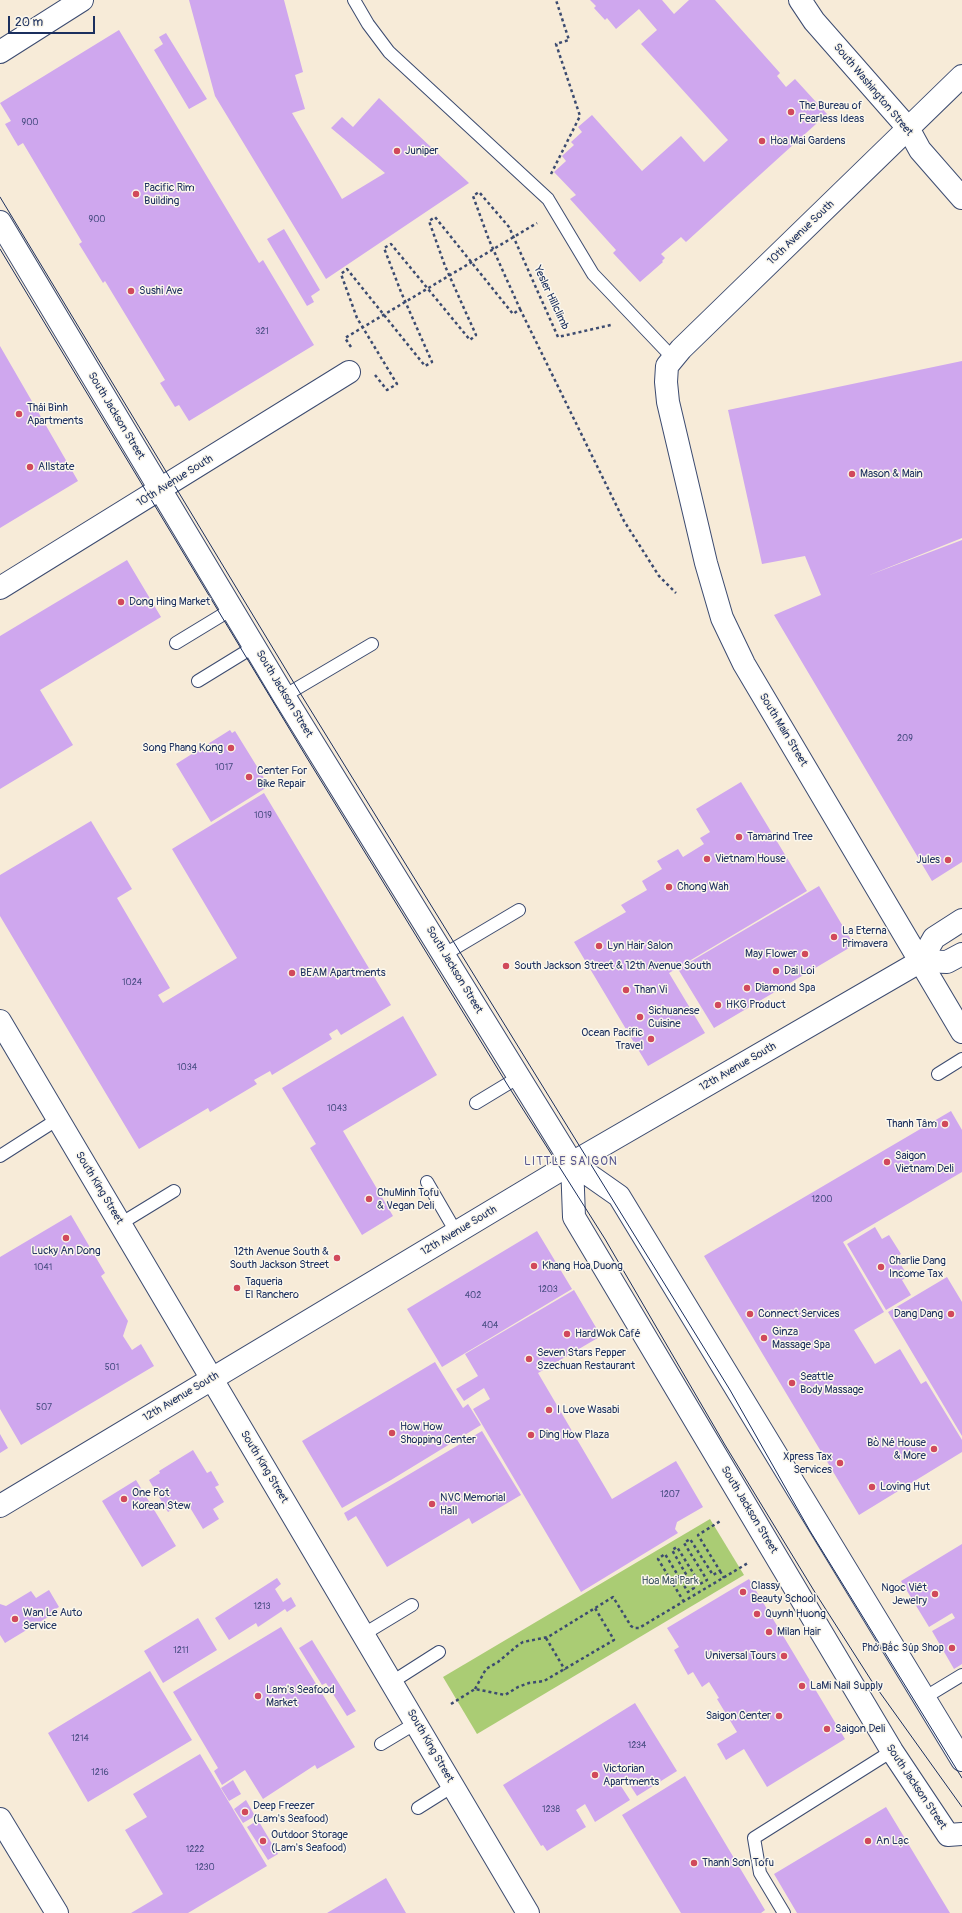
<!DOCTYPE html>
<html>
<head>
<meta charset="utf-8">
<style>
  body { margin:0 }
  #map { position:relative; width:962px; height:1913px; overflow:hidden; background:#f7ebd8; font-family:Pangolin,sans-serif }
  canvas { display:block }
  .scale { position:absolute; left:8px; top:16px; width:87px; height:18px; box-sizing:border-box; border:2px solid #1b2f5e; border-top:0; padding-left:5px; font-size:12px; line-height:14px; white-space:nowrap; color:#1b2f5e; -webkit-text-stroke:3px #fbf7ec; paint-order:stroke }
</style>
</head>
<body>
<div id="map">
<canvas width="962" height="1913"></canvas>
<div class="scale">20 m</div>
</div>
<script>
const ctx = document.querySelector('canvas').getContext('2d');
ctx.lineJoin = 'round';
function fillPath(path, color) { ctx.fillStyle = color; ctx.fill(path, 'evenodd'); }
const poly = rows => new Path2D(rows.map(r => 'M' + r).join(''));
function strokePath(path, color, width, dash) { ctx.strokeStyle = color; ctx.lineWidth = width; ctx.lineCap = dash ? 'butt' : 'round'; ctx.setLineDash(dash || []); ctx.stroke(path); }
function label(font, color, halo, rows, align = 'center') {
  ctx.font = font + ' Pangolin,sans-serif'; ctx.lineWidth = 3; ctx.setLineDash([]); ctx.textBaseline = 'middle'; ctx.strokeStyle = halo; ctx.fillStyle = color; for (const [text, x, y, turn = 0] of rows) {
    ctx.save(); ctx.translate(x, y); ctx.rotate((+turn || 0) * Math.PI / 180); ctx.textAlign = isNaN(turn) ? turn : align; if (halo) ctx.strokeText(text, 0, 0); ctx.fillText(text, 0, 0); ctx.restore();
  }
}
const green = poly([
  [710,1519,744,1575,477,1734,443,1677]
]);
const building = poly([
  [189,0,284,0,303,72,295,75,305,109,292,113,342,199,385,173,331,128,342,117,353,127,379,98,469,183,326,279,215,96],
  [590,0,662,0,674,14,689,0,715,0,780,73,777,76,786,87,795,79,827,114,686,242,681,237,661,254,665,258,662,261,663,262,640,282,613,253,616,250,570,199,576,195,554,172,566,161,562,156,574,145,571,142,582,132,578,127,592,115,642,171,681,136,704,162,728,140,641,44,657,30,639,9,616,29,607,18,605,20,594,8,596,6],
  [119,30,259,263,263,260,314,345,189,421,179,405,175,407,160,383,165,380,105,281,103,283,79,244,82,242,23,143,18,146,5,124,11,121,0,103],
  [166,33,207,99,189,109,154,50,163,44,159,37],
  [284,229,320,290,311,296,314,302,307,306,267,239],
  [0,346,78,481,0,528],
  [962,361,962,538,867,576,962,540,962,862,932,881,774,615,821,595,805,556,762,564,728,410],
  [127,560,161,617,40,690,73,745,0,789,0,636],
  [230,730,232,733,235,731,269,786,211,822,176,764],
  [741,782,807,891,669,973,705,1033,648,1066,574,942,626,912,621,905,647,890,642,881,662,869,657,861,678,849,683,857,704,844,700,838,710,832,696,809],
  [264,793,391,1005,341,1035,337,1029,329,1034,332,1039,272,1075,270,1071,254,1080,257,1084,210,1112,208,1108,139,1149,0,916,0,875,91,821,132,889,117,898,170,988,158,995,163,1003,237,958,172,849],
  [819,886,854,945,714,1028,678,969],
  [403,1016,437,1075,343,1131,393,1216,362,1235,310,1148,316,1144,282,1088],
  [951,1111,962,1130,962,1172,843,1242,884,1312,854,1330,875,1364,900,1349,921,1384,926,1381,962,1440,962,1452,859,1515,704,1256],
  [71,1215,105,1273,101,1276,128,1321,123,1336,132,1350,141,1344,154,1366,21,1445,0,1409,0,1257],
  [875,1227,882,1239,889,1235,901,1254,896,1257,908,1276,902,1280,911,1295,886,1310,847,1244],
  [537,1231,572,1289,442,1367,407,1309],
  [947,1277,962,1302,962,1436,888,1312],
  [574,1290,601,1336,538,1373,612,1499,676,1461,703,1507,677,1522,675,1529,678,1533,581,1592,473,1409,490,1399,484,1388,464,1401,456,1389,478,1376,465,1354],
  [435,1362,463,1408,468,1404,481,1425,391,1480,342,1508,302,1441],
  [482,1431,521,1495,472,1524,469,1518,387,1567,356,1516,348,1521,344,1513],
  [0,1434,8,1448,0,1453],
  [193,1450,207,1473,211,1471,219,1485,215,1487,224,1502,213,1509,219,1519,203,1529,186,1501,168,1512,149,1480,160,1473,159,1471],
  [136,1480,176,1546,142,1567,102,1501],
  [962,1544,962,1664,954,1669,932,1631,955,1618,952,1613,929,1627,901,1581],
  [277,1578,281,1584,275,1589,283,1602,291,1597,296,1606,287,1612,285,1609,258,1627,256,1623,229,1640,215,1618],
  [749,1579,845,1739,767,1787,744,1749,726,1760,717,1744,737,1732,717,1699,719,1698,709,1682,702,1687,693,1672,688,1675,674,1650,679,1647,667,1628],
  [49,1590,59,1607,46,1615,48,1617,5,1643,0,1635,0,1604,6,1606,31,1591,36,1598],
  [198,1618,217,1650,163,1683,144,1651],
  [281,1627,355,1747,317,1769,315,1765,263,1799,245,1770,222,1785,214,1771,218,1768,173,1692],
  [312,1640,356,1711,347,1716,326,1683,322,1685,299,1648],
  [150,1671,192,1740,88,1802,48,1733],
  [635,1703,677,1771,637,1796,626,1779,619,1783,630,1800,595,1822,585,1804,576,1810,586,1827,547,1851,543,1845,541,1846,503,1785],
  [200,1754,267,1866,188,1913,131,1913,163,1894,125,1830,147,1817,133,1794],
  [685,1776,765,1910,761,1913,681,1913,622,1815],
  [233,1780,241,1794,229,1801,221,1788],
  [246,1800,255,1816,243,1823,234,1809],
  [886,1807,950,1913,797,1913,774,1874],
  [258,1820,278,1854,268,1860,247,1827],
  [386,1878,406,1913,327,1913]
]);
const path = poly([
  [551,174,580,116,556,44,569,40,556,0],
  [520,309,624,521,659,576,676,593],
  [351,347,345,338,537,223],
  [375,375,387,390,397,384,357,318,341,274,347,269,425,366,432,362,401,292,384,248,391,244,470,340,476,335,445,266,429,221,435,217,513,314,520,309,489,240,473,196,479,192,509,227,558,337,611,325],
  [720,1571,724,1578],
  [684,1602,658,1559,665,1554,688,1592,694,1588,672,1550,677,1547,700,1584,707,1580,684,1543,690,1539,713,1575,720,1571,698,1535,722,1520],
  [546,1638,565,1670],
  [475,1689,486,1669,498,1662,517,1646,523,1642,548,1637,613,1597,631,1626,634,1628,639,1628,748,1563],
  [451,1704,475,1689,505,1695,518,1687,529,1683,544,1681,614,1640,595,1608]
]);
const service = poly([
  [354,0,368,24,389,52,548,199,593,274,673,358],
  [176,643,232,609],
  [198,681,255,646],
  [284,696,372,644],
  [445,954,519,910],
  [938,1074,962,1059],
  [476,1103,519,1077],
  [0,1156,58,1119],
  [427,1182,456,1232],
  [120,1224,174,1191],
  [364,1634,412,1605],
  [392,1682,439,1652],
  [924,1698,962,1675],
  [381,1744,416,1723],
  [418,1808,453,1786],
  [784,1913,760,1873,754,1838,892,1751]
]);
const minor = poly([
  [800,0,814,21,908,128,920,150,962,198],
  [0,52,82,0],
  [962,76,681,349,667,366,666,382,668,402,706,563,722,618,744,664,962,1032],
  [0,588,349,372],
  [0,1021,528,1913],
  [0,1819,57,1913]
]);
const secondary = poly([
  [0,222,284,696,572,1163,619,1196,962,1760],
  [921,961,947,962,962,954],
  [572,1163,574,1217,892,1751,948,1835,962,1834],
  [0,1506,572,1163,921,961,934,938,962,920]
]);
const tram = poly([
  [0,197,297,688,730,1390,810,1531,962,1778],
  [0,249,307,758,507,1084,605,1239,725,1445,816,1594,871,1680,962,1807]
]);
const markers = [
  [791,112,4,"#d1495b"],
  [762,141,4,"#d1495b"],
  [397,151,4,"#d1495b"],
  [136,194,4,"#d1495b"],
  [131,291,4,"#d1495b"],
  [19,414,4,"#d1495b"],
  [30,467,4,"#d1495b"],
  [852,474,4,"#d1495b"],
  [121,602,4,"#d1495b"],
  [231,748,4,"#d1495b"],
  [249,777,4,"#d1495b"],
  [739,837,4,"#d1495b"],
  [707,859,4,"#d1495b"],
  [948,860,4,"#d1495b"],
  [669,887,4,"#d1495b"],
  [834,937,4,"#d1495b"],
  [599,946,4,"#d1495b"],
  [805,954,4,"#d1495b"],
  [506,966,4,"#d1495b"],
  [776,971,4,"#d1495b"],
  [292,973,4,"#d1495b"],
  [747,988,4,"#d1495b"],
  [626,990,4,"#d1495b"],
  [718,1005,4,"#d1495b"],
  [640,1017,4,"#d1495b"],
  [651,1039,4,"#d1495b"],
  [945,1124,4,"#d1495b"],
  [887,1162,4,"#d1495b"],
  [369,1199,4,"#d1495b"],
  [66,1238,4,"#d1495b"],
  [337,1258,4,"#d1495b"],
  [534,1266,4,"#d1495b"],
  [881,1267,4,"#d1495b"],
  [237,1288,4,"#d1495b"],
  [750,1314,4,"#d1495b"],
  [951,1314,4,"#d1495b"],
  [567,1334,4,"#d1495b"],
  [764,1338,4,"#d1495b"],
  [529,1359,4,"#d1495b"],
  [792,1383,4,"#d1495b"],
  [549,1410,4,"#d1495b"],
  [392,1433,4,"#d1495b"],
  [531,1435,4,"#d1495b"],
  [934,1449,4,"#d1495b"],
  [840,1463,4,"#d1495b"],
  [872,1487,4,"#d1495b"],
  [124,1499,4,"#d1495b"],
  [432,1504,4,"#d1495b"],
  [743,1592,4,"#d1495b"],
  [935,1594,4,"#d1495b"],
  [757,1614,4,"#d1495b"],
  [15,1619,4,"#d1495b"],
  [769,1632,4,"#d1495b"],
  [952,1648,4,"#d1495b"],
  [784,1656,4,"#d1495b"],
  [802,1686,4,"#d1495b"],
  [258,1696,4,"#d1495b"],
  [779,1716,4,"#d1495b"],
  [827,1729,4,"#d1495b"],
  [595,1775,4,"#d1495b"],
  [245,1812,4,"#d1495b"],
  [263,1841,4,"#d1495b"],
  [868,1841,4,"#d1495b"],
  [694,1863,4,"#d1495b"]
];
const numberNames = [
  ["900",30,123],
  ["900",97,220],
  ["321",262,332],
  ["209",905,739],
  ["1017",224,768],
  ["1019",263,816],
  ["1024",132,983],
  ["1034",187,1068],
  ["1043",337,1109],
  ["1200",822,1200],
  ["1041",43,1268],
  ["1203",548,1290],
  ["402",473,1296],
  ["404",490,1326],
  ["501",112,1368],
  ["507",44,1408],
  ["1207",670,1495],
  ["1213",262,1607],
  ["1211",181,1651],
  ["1214",80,1739],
  ["1234",637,1746],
  ["1216",100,1773],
  ["1238",551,1810],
  ["1222",195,1850],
  ["1230",205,1868]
];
const streetNames = [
  ["South Washington Street",873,90,50],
  ["10th Avenue South",801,233,-44],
  ["Yesler Hillclimb",551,298,65],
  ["South Jackson Street",116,416,59],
  ["10th Avenue South",175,481,-32],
  ["South Jackson Street",284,694,59],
  ["South Main Street",783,730,59],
  ["South Jackson Street",454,970,59],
  ["12th Avenue South",738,1067,-30],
  ["South King Street",99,1188,59],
  ["12th Avenue South",459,1231,-31],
  ["12th Avenue South",181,1397,-31],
  ["South King Street",264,1467,59],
  ["South Jackson Street",749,1510,59],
  ["South King Street",430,1746,60],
  ["South Jackson Street",916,1787,56]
];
const poiNames = [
  ["The Bureau of",799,106],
  ["Fearless Ideas",799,119],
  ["Hoa Mai Gardens",770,141],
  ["Juniper",405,151],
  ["Pacific Rim",144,188],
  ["Building",144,201],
  ["Sushi Ave",139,291],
  ["Thái Bình",27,408],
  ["Apartments",27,421],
  ["Allstate",38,467],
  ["Mason & Main",860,474],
  ["Dong Hing Market",129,602],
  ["Song Phang Kong",223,748,"right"],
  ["Center For",257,771],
  ["Bike Repair",257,784],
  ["Tamarind Tree",747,837],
  ["Vietnam House",715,859],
  ["Jules",940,860,"right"],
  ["Chong Wah",677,887],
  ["La Eterna",842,931],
  ["Primavera",842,944],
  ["Lyn Hair Salon",607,946],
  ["May Flower",797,954,"right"],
  ["South Jackson Street & 12th Avenue South",514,966],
  ["Dai Loi",784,971],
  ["BEAM Apartments",300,973],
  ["Diamond Spa",755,988],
  ["Than Vi",634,990],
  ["HKG Product",726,1005],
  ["Sichuanese",648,1011],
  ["Cuisine",648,1024],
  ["Ocean Pacific",643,1033,"right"],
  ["Travel",643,1046,"right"],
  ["Thanh Tâm",937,1124,"right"],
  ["Saigon",895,1156],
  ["Vietnam Deli",895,1169],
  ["ChuMinh Tofu",377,1193],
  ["& Vegan Deli",377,1206],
  ["Lucky An Dong",66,1251,"center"],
  ["12th Avenue South &",329,1252,"right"],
  ["South Jackson Street",329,1265,"right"],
  ["Charlie Dang",889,1261],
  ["Income Tax",889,1274],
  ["Khang Hoa Duong",542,1266],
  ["Taqueria",245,1282],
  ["El Ranchero",245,1295],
  ["Connect Services",758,1314],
  ["Dang Dang",943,1314,"right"],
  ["Ginza",772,1332],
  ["Massage Spa",772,1345],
  ["HardWok Café",575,1334],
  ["Seven Stars Pepper",537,1353],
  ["Szechuan Restaurant",537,1366],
  ["Seattle",800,1377],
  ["Body Massage",800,1390],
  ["I Love Wasabi",557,1410],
  ["How How",400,1427],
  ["Shopping Center",400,1440],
  ["Ding How Plaza",539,1435],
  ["Bò Né House",926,1443,"right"],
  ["& More",926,1456,"right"],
  ["Xpress Tax",832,1457,"right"],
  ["Services",832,1470,"right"],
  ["Loving Hut",880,1487],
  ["One Pot",132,1493],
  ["Korean Stew",132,1506],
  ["NVC Memorial",440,1498],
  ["Hall",440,1511],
  ["Classy",751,1586],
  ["Beauty School",751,1599],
  ["Ngoc Viêt",927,1588,"right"],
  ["Jewelry",927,1601,"right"],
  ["Wan Le Auto",23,1613],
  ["Service",23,1626],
  ["Quynh Huong",765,1614],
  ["Milan Hair",777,1632],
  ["Phở Bắc Súp Shop",944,1648,"right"],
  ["Universal Tours",776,1656,"right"],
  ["LaMi Nail Supply",810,1686],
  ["Lam's Seafood",266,1690],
  ["Market",266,1703],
  ["Saigon Center",771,1716,"right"],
  ["Saigon Deli",835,1729],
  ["Victorian",603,1769],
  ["Apartments",603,1782],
  ["Deep Freezer",253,1806],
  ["(Lam's Seafood)",253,1819],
  ["Outdoor Storage",271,1835],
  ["(Lam's Seafood)",271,1848],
  ["An Lạc",876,1841],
  ["Thanh Sơn Tofu",702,1863]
];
const parkNames = [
  ["Hoa Mai Park",670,1581]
];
const neighbourhoodNames = [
  ["LITTLE SAIGON",571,1162]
];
fillPath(green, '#aacc74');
fillPath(building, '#cfa7ee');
strokePath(service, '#3c4b70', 14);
strokePath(minor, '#3c4b70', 24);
strokePath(secondary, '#3c4b70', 24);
strokePath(path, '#3c4b70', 2.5, [3, 3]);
strokePath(service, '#fff', 12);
strokePath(minor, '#fff', 22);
strokePath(secondary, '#fff', 22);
strokePath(tram, '#1b2f5e', 1);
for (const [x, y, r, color] of markers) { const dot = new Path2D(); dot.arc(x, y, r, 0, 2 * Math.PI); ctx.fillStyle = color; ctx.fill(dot); strokePath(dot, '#fbf7ec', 1.5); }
label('9px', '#484d82', null, numberNames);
label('11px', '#1b2f5e', '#fbf7ec', streetNames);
label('11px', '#1b2f5e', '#fbf7ec', poiNames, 'left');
label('11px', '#3f5664', '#fbf7ec', parkNames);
ctx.letterSpacing = '1px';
label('12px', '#5a5990', '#fbf7ec', neighbourhoodNames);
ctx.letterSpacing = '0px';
</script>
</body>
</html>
